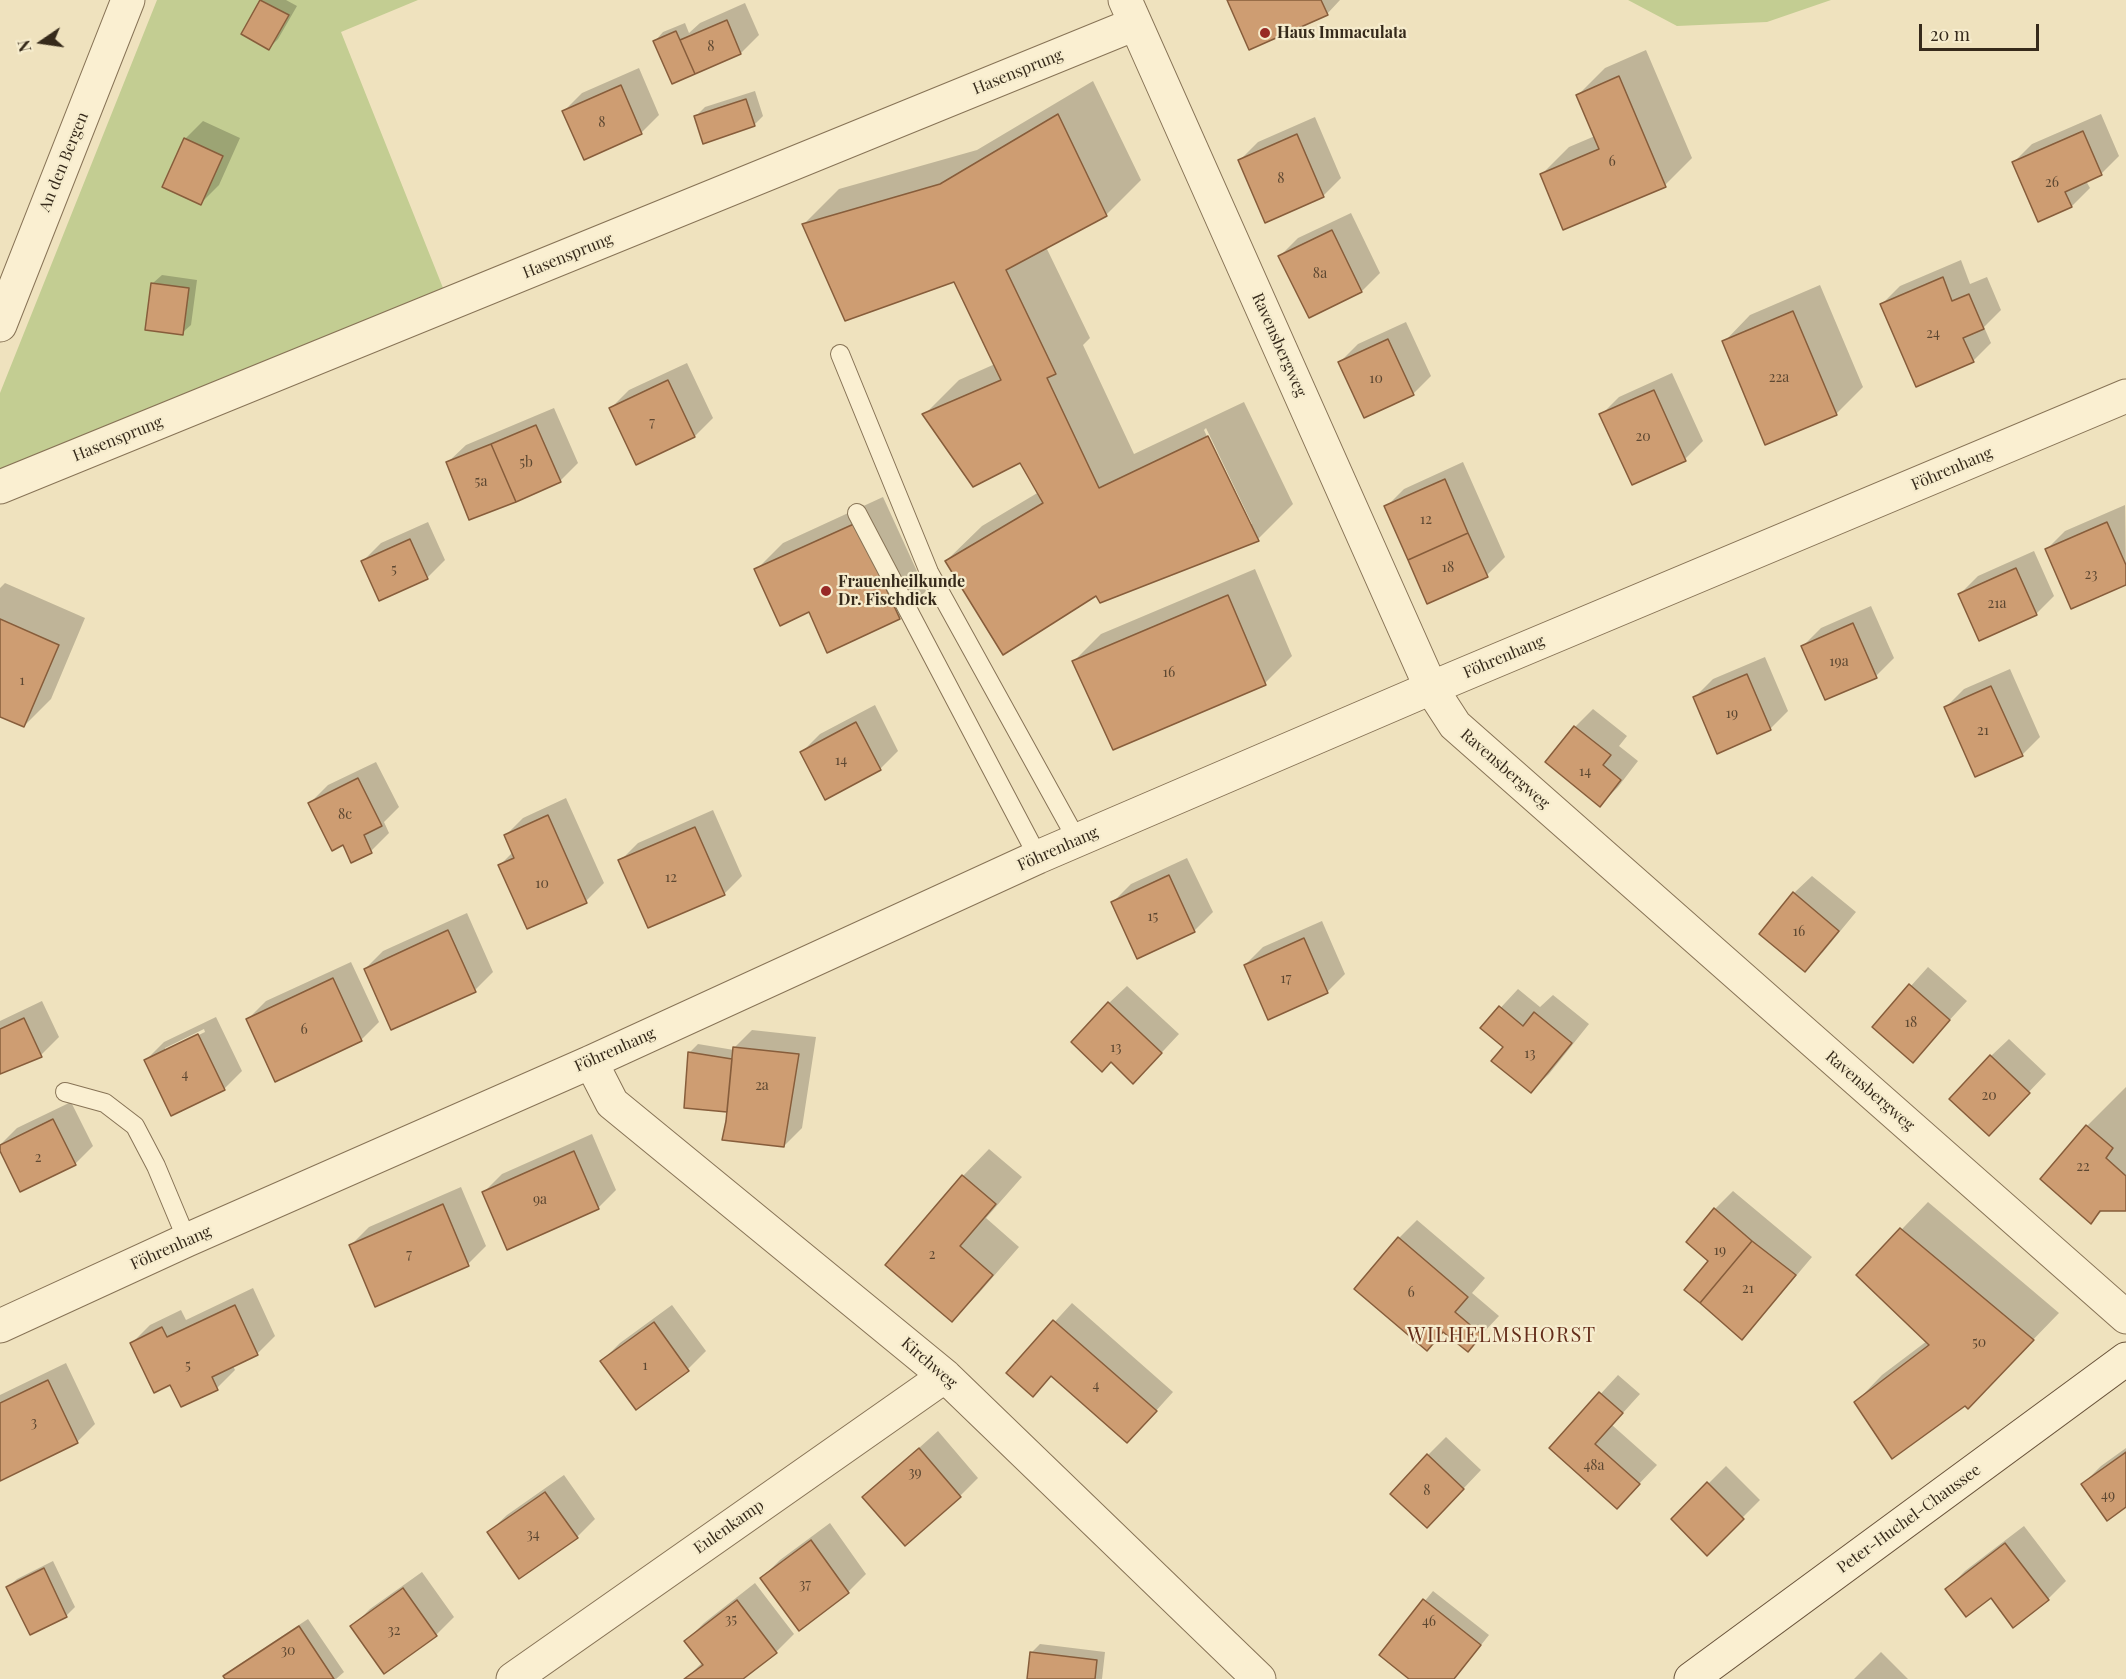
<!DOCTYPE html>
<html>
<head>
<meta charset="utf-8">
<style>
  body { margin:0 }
  #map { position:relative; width:2126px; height:1679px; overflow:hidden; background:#efe2be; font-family:"Playfair Display",serif }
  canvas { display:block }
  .north { position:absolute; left:12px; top:12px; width:60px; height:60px; -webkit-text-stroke:4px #f6eccd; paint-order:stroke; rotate:257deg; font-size:16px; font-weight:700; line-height:24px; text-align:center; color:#362a1b }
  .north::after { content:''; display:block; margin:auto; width:21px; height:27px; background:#362a1b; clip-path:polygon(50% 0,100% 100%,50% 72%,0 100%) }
  .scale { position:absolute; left:1919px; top:24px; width:120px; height:27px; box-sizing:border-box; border:3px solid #362a1b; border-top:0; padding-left:8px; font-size:18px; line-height:21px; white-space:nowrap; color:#362a1b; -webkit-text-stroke:4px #f6eccd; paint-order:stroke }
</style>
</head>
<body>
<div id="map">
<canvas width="2126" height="1679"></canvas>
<div class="north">N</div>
<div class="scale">20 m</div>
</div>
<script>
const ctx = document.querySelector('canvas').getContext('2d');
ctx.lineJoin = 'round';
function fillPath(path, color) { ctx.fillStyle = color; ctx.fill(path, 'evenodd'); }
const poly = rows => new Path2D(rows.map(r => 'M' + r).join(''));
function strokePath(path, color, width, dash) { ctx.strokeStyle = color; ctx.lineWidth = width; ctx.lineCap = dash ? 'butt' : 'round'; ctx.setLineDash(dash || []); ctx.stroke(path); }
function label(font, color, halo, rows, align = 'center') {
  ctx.font = font + ' "Playfair Display",serif'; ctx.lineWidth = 4.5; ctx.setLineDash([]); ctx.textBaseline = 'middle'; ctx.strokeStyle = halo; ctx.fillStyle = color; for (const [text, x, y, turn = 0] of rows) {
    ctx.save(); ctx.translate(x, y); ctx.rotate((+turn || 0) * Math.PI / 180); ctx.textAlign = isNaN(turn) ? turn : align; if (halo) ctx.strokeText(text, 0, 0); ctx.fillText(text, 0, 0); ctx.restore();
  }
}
const green = poly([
  [157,0,418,0,341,32,443,288,0,473,0,393],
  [1628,0,1831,0,1767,22,1677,26]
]);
const shadow = poly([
  [261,0,286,0,297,6,278,39,269,48,243,34],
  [1228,0,1340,0,1327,14],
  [745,3,759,35,741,53,673,82,655,41,663,32,685,23,689,33,700,23],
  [1646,50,1692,158,1665,185,1542,174,1569,147,1595,136,1578,95,1605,68],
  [639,68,659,115,641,133,564,111,582,93],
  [1093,81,1141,180,1106,215,1046,247,1090,338,1083,345,1134,454,1244,402,1293,504,1258,539,1096,594,946,561,982,526,1039,492,1021,461,924,415,959,380,995,364,955,280,804,224,839,189,977,150],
  [1206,428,1252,524,1249,524,1204,430],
  [755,91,763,116,754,125,696,116,705,107],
  [2101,114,2119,156,2101,174,2086,181,2090,188,2072,206,2039,220,2014,162,2032,144],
  [1315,117,1341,178,1323,196,1240,160,1258,142],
  [203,121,240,138,219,185,201,203,185,139],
  [1351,213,1380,273,1362,291,1309,316,1280,256,1298,238],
  [1961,260,1970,284,1987,277,2001,310,1984,327,1991,343,1973,361,1882,304,1900,286],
  [162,275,197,280,191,325,182,333,153,283],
  [1820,285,1863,387,1836,414,1724,342,1750,315],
  [1406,322,1431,376,1413,394,1340,362,1358,344],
  [687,363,713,418,695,436,637,463,611,408,629,390],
  [1672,373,1703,441,1685,459,1601,415,1619,397],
  [554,408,578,463,560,481,447,463,466,445],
  [1463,462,1505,557,1487,575,1428,602,1386,507,1404,489],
  [883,497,926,591,899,618,810,610,756,570,783,543],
  [2125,505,2126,583,2047,549,2065,531],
  [428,522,445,560,427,578,363,561,381,543],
  [2034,551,2054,596,2036,614,1960,594,1978,576],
  [1255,569,1292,656,1265,683,1074,661,1101,634],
  [5,583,85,618,51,699,24,726,0,715,0,588],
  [1871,606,1894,658,1876,676,1803,646,1821,628],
  [1765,657,1788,711,1770,729,1695,697,1713,679],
  [2010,669,2040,737,2022,755,1946,707,1964,689],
  [875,705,898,751,880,769,802,752,820,734],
  [1593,709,1627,736,1619,746,1638,761,1618,787,1600,805,1547,762,1575,727],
  [376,762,399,807,384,822,389,833,371,851,343,843,310,803,328,785],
  [566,798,604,883,586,901,500,865,513,852,505,836,523,818],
  [713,810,742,876,724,894,620,861,638,843],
  [1187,858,1213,912,1195,930,1138,957,1113,902,1131,884],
  [1812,876,1856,912,1823,952,1805,970,1794,893],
  [467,913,493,972,475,990,365,969,383,951],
  [1322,921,1345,974,1327,992,1245,965,1263,947],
  [351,962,379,1022,361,1040,248,1019,266,1001],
  [1928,967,1967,1001,1912,1061,1874,1027],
  [1127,986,1179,1034,1151,1064,1109,1003],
  [1518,989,1540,1007,1553,995,1589,1024,1549,1074,1531,1091,1505,1047,1482,1028],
  [42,1001,59,1037,41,1055,0,1072,0,1021],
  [216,1017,242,1071,224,1089,146,1060,164,1042],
  [204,1029,205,1032,165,1051,165,1048],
  [752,1030,816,1037,802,1128,784,1146,729,1111,689,1053,698,1044,734,1050,734,1048],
  [2009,1039,2046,1074,2006,1116,1991,1056],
  [2126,1087,2126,1209,2103,1210,2091,1222,2087,1126],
  [71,1102,93,1146,75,1164,0,1148,0,1145,17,1128],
  [592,1134,616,1190,598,1208,484,1192,502,1174],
  [989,1149,1022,1177,986,1218,1019,1247,979,1293,952,1320,963,1176],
  [461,1187,486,1246,468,1264,376,1305,351,1245,369,1227],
  [1733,1191,1812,1257,1759,1320,1742,1338,1715,1209],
  [1928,1202,2059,1313,1994,1380,1965,1404,1856,1402,1882,1375,1927,1341,1858,1275],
  [1417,1220,1485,1278,1472,1293,1499,1316,1467,1350,1444,1331,1427,1349,1399,1238],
  [253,1288,275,1336,257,1354,233,1366,235,1370,217,1388,171,1383,132,1343,150,1325,181,1310,186,1320],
  [1072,1303,1173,1392,1145,1423,1052,1375,1033,1395,1008,1373],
  [672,1305,706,1351,688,1369,637,1408,602,1361,620,1343],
  [66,1363,95,1424,77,1442,0,1480,0,1395],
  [1618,1375,1640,1394,1612,1425,1657,1465,1617,1507,1551,1448],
  [938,1431,978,1478,960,1496,864,1497],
  [1446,1437,1481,1470,1445,1508,1428,1455],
  [2126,1448,2126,1506,2083,1484,2101,1466],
  [1726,1466,1760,1500,1707,1553,1673,1519],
  [564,1475,595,1519,577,1537,489,1532,507,1515],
  [830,1523,866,1574,848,1592,762,1578,780,1560],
  [2024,1526,2066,1581,2048,1599,1947,1589,1965,1571],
  [53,1561,75,1607,67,1615,30,1633,8,1587,17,1579],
  [422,1572,454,1617,436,1635,352,1627,370,1609],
  [755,1583,794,1634,776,1652,741,1679,685,1679,703,1662,686,1641,704,1623],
  [1433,1591,1489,1635,1454,1679,1411,1679,1381,1655],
  [308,1619,344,1672,336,1679,227,1679,225,1677,234,1668],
  [1040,1644,1105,1652,1102,1679,1028,1679,1031,1653],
  [1881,1652,1908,1679,1854,1679]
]);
const building = poly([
  [260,0,289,15,269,50,241,34,260,0],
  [1227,0,1321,0,1328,15,1249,50,1227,0],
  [727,20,741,54,695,74,680,40,727,20],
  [676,31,695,74,672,84,653,41,676,31],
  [1619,76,1666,187,1563,230,1540,174,1599,149,1576,95,1619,76],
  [621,85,642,134,584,160,562,111,621,85],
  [746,99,755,126,703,144,694,116,746,99],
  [1058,114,1107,216,1006,270,1056,374,1047,378,1099,488,1208,436,1259,541,1100,603,1096,596,1003,655,945,561,1043,503,1020,463,973,487,922,414,1001,380,954,282,845,321,802,224,940,184,1058,114],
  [2083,131,2102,175,2065,192,2072,207,2038,222,2012,162,2083,131],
  [1297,134,1324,197,1265,223,1238,160,1297,134],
  [184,138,223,156,201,205,162,187,184,138],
  [1332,230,1362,292,1309,318,1278,256,1332,230],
  [1943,277,1952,301,1969,294,1984,329,1963,338,1974,362,1916,387,1880,304,1943,277],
  [151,283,189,288,183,335,145,330,151,283],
  [1793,311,1837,415,1765,445,1722,341,1793,311],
  [1388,339,1414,395,1364,418,1338,362,1388,339],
  [668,380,695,437,636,465,609,408,668,380],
  [1654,390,1686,461,1632,485,1599,414,1654,390],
  [536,425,561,482,516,502,491,444,536,425],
  [491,444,516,502,469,520,446,462,491,444],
  [1445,479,1468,533,1408,560,1384,506,1445,479],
  [2107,522,2126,565,2126,585,2071,609,2045,549,2107,522],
  [856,523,900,619,827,653,809,612,780,626,754,569,856,523],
  [1468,533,1488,577,1427,604,1408,560,1468,533],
  [410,539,428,579,379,601,361,561,410,539],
  [2016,568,2037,615,1979,641,1958,594,2016,568],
  [1228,595,1266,685,1113,750,1072,661,1228,595],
  [0,619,59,645,24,727,0,717,0,619],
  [1853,623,1877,678,1825,700,1801,646,1853,623],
  [1747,674,1771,730,1717,754,1693,697,1747,674],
  [1991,686,2023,756,1975,777,1944,707,1991,686],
  [856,722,881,770,825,800,800,752,856,722],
  [1574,726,1611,755,1603,765,1621,780,1600,807,1545,762,1574,726],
  [358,778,382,826,364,835,372,853,351,863,343,845,332,851,308,803,358,778],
  [548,815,587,903,527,929,498,865,514,858,504,835,548,815],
  [695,827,725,895,648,928,618,860,695,827],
  [1169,875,1195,932,1137,959,1111,902,1169,875],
  [1793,892,1839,931,1805,972,1759,934,1793,892],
  [448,930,476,992,391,1030,364,969,448,930],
  [1304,938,1328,993,1268,1020,1244,965,1304,938],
  [333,978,362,1041,275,1082,246,1019,333,978],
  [1909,984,1950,1020,1913,1063,1872,1027,1909,984],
  [1108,1002,1162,1053,1133,1084,1111,1062,1102,1072,1071,1042,1108,1002],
  [1499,1006,1523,1026,1534,1012,1572,1043,1531,1093,1491,1061,1503,1047,1480,1028,1499,1006],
  [24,1018,42,1057,0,1074,0,1029,24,1018],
  [198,1034,225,1090,171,1116,144,1060,198,1034],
  [733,1047,799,1054,784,1147,722,1140,726,1121,733,1047],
  [688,1052,732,1059,727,1112,684,1108,688,1052],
  [1990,1055,2030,1093,1989,1136,1949,1099,1990,1055],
  [53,1119,76,1165,20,1192,0,1151,0,1145,53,1119],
  [2086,1125,2113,1148,2106,1158,2126,1176,2126,1211,2100,1211,2091,1224,2040,1179,2086,1125],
  [574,1151,599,1209,507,1250,482,1192,574,1151],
  [962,1175,996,1204,960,1246,993,1275,952,1322,885,1265,962,1175],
  [443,1204,469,1266,375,1307,349,1245,443,1204],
  [1714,1208,1752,1241,1700,1303,1684,1290,1708,1261,1686,1242,1714,1208],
  [1900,1228,2034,1340,1968,1409,1965,1406,1892,1459,1854,1402,1929,1345,1856,1275,1900,1228],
  [1398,1237,1468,1297,1455,1312,1482,1335,1468,1352,1443,1332,1427,1351,1354,1289,1398,1237],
  [1752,1241,1796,1275,1742,1340,1700,1303,1752,1241],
  [235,1305,258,1355,212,1377,218,1390,181,1407,170,1385,154,1393,130,1343,162,1327,167,1337,235,1305],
  [1053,1320,1157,1411,1127,1443,1051,1376,1033,1397,1006,1373,1053,1320],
  [654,1322,689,1371,636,1410,600,1361,654,1322],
  [48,1380,78,1443,0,1481,0,1403,48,1380],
  [1599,1392,1623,1413,1595,1444,1640,1484,1617,1509,1549,1448,1599,1392],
  [919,1448,961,1497,905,1546,862,1497,919,1448],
  [2126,1452,2126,1507,2107,1521,2081,1484,2126,1452],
  [1427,1454,1464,1489,1427,1528,1390,1494,1427,1454],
  [1707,1482,1744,1519,1707,1556,1671,1519,1707,1482],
  [545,1492,578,1538,519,1579,487,1532,545,1492],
  [811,1540,849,1593,799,1631,760,1578,811,1540],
  [2005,1543,2049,1600,2013,1628,1991,1598,1966,1617,1945,1589,2005,1543],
  [44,1568,67,1617,30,1635,6,1587,44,1568],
  [403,1588,437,1636,384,1674,350,1626,403,1588],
  [1423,1599,1481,1645,1454,1679,1409,1679,1379,1655,1423,1599],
  [737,1600,777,1653,743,1679,684,1679,703,1665,684,1641,737,1600],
  [299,1626,334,1679,225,1679,223,1676,299,1626],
  [1030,1652,1097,1660,1095,1679,1027,1679,1030,1652]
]);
const lane = poly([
  [840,354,929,572,1077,840],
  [857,513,1038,857],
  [65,1092,105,1103,135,1126,156,1166,187,1240]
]);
const street = poly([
  [1125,0,1431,688,1455,725,2126,1317],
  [0,325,128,0],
  [0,487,1135,24],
  [591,1062,612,1103,945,1376,1259,1679],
  [0,1326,187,1240,591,1062,1038,857,1431,688,2126,396],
  [513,1679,945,1376]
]);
const secondary = poly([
  [1691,1679,2126,1359]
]);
const markers = [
  [1265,33,6,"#982925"],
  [826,591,6,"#982925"]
];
const numberNames = [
  ["8",711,47],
  ["8",602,123],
  ["6",1612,162],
  ["8",1281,179],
  ["26",2052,183],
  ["8a",1320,274],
  ["24",1933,334],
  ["22a",1779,378],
  ["10",1376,379],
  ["7",652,423],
  ["20",1643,437],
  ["5b",526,463],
  ["5a",481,482],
  ["12",1426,520],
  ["18",1448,568],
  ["5",394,570],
  ["23",2091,575],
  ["21a",1997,604],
  ["19a",1839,662],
  ["16",1169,673],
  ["1",22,681],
  ["19",1732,714],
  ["21",1983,731],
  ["14",841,761],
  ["14",1585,772],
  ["8c",345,815],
  ["12",671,878],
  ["10",542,884],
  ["15",1153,917],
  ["16",1799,932],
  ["17",1286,979],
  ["18",1911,1023],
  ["6",304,1030],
  ["13",1116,1048],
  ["13",1530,1054],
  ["4",185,1075],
  ["2a",762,1086],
  ["20",1989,1096],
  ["2",38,1158],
  ["22",2083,1167],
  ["9a",540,1200],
  ["19",1720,1251],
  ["7",409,1255],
  ["2",932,1255],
  ["21",1748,1289],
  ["6",1411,1293],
  ["50",1979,1343],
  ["5",188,1366],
  ["1",645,1366],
  ["4",1096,1386],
  ["3",34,1423],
  ["48a",1594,1466],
  ["39",915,1473],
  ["8",1427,1491],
  ["49",2108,1496],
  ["34",533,1535],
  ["37",805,1585],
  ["35",731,1620],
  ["46",1429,1622],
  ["32",394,1631],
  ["30",288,1651]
];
const poiNames = [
  ["Haus Immaculata",1277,33],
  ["Frauenheilkunde",838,582],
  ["Dr. Fischdick",838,600]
];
const streetNames = [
  ["Hasensprung",1018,72,-22],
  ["An den Bergen",64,162,-68],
  ["Hasensprung",568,256,-22],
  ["Ravensbergweg",1279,345,66],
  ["Hasensprung",118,439,-22],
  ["Föhrenhang",1952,469,-23],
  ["Föhrenhang",1504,657,-23],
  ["Ravensbergweg",1505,769,41],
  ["Föhrenhang",1058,849,-24],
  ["Föhrenhang",615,1050,-24],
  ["Ravensbergweg",1870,1091,41],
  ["Föhrenhang",171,1248,-24],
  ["Kirchweg",929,1363,41],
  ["Peter-Huchel-Chaussee",1909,1519,-36],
  ["Eulenkamp",729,1527,-35]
];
const quarterNames = [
  ["WILHELMSHORST",1502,1336]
];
fillPath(green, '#c3cd92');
fillPath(shadow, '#0003');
fillPath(building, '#ce9d72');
strokePath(building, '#875d3b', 1.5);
strokePath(lane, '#877356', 20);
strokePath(street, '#877356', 35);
strokePath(secondary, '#69533a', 35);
strokePath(lane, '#faefd1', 18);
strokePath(street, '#faefd1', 33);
strokePath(secondary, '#faefd1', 33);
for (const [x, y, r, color] of markers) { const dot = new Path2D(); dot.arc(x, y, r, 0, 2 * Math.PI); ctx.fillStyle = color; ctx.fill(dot); strokePath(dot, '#f6eccd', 2); }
label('14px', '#5c4731', null, numberNames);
label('bold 16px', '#362a1b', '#f6eccd', poiNames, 'left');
label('16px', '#362a1b', '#f6eccd', streetNames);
ctx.letterSpacing = '1.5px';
label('20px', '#642d1a', '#f6eccd', quarterNames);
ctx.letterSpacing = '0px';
</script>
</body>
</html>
